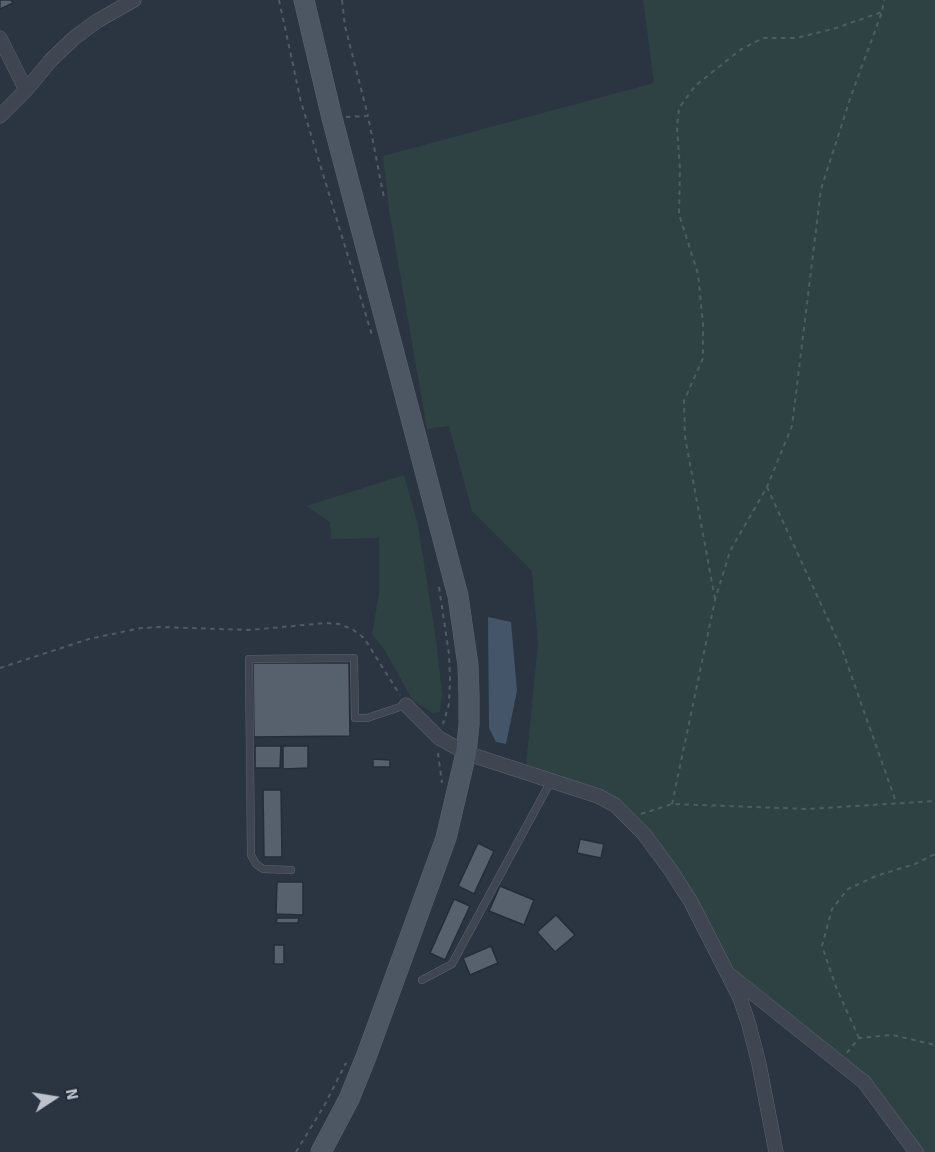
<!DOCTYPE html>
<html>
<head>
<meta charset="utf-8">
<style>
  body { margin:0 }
  #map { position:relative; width:935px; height:1152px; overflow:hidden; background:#2b3441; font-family:Signika,sans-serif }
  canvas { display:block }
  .north { position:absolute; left:24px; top:1068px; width:60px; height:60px; -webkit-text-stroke:4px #232b36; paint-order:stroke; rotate:78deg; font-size:16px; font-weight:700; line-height:24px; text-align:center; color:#bcc2cb }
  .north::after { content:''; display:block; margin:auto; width:21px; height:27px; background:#bcc2cb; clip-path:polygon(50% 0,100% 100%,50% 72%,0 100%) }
</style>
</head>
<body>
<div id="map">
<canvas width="935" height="1152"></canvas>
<div class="north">N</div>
</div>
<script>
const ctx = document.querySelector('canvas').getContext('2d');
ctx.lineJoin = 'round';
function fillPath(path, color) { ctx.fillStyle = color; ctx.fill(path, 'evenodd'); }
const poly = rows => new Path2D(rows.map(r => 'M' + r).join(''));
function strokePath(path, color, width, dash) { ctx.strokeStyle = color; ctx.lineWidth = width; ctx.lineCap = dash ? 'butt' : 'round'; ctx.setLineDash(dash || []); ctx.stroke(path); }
const green = poly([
  [643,0,935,0,935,1152,921,1152,865,1078,726,962,646,830,593,790,526,764,538,643,532,571,472,511,449,426,427,429,389,210,383,156,654,83],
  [404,475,418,525,437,646,442,695,440,712,433,713,413,701,384,649,372,634,379,594,379,538,331,539,330,522,306,506]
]);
const water = poly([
  [488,617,511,622,517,691,506,744,496,742,489,728]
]);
const building = poly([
  [0,0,11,0,13,3,0,9,0,0],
  [253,663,349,663,350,736,254,737,253,663],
  [255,746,281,746,280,768,255,768,255,746],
  [283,746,308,746,308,768,283,769,283,746],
  [373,759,390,760,390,767,373,767,373,759],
  [263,790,281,790,282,857,264,857,263,790],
  [580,839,604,844,601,858,577,853,580,839],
  [478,843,494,851,474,894,458,886,478,843],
  [277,882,303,882,303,915,276,914,277,882],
  [500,886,534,900,524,925,489,911,500,886],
  [454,899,470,906,445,960,430,953,454,899],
  [556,915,575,935,555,952,537,932,556,915],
  [277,918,299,918,298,923,276,923,277,918],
  [274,945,284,945,284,964,274,964,274,945],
  [491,946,498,963,470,975,463,958,491,946]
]);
const path = poly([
  [279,0,301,102,372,335],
  [342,0,345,26,368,116],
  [346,117,368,116,384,198],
  [767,487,843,652,896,802],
  [439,587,449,654,450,679,449,704,443,724],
  [715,599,685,437,684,401,703,358,703,324,698,274,679,214,680,169,677,128,679,108,695,86,740,50,763,38,796,38,833,29,882,12],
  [0,668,89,639,141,628,160,627,249,630,326,623,339,624,352,629,364,638,400,695],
  [438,753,442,783],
  [672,804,715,600,730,551,767,487,792,426,821,189,852,93,882,12,884,0],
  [641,814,672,804,808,809,935,801],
  [859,1038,836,987,822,946,832,909,848,889,876,876,915,864,935,854],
  [847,1053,859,1038,893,1035,935,1045],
  [296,1152,324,1106,346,1063]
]);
const service = poly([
  [291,870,263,869,256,864,251,855,249,659,354,658,355,718,367,718,406,705],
  [422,980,452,964,552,779]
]);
const minor = poly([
  [0,38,26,90],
  [0,116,26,90,51,60,74,38,97,21,134,0],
  [406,705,439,738,466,753,598,796,615,805,644,834,670,869,691,902,740,998,749,1025,759,1064,776,1152],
  [730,975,864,1082,916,1152]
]);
const secondary = poly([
  [304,0,332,118,458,596,468,665,469,696,469,725,466,753,446,838,366,1057,349,1099,321,1152]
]);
fillPath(green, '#2e4243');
fillPath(water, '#445569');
fillPath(building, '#56616d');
strokePath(building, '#252d38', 1.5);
strokePath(service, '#5d646e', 8);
strokePath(minor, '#5d646e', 15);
strokePath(secondary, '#5d646e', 21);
strokePath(path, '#4d5e61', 2, [4.5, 4.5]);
strokePath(service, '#3f4651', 7);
strokePath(minor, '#3f4651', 14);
strokePath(secondary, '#4d5663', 20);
</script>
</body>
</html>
